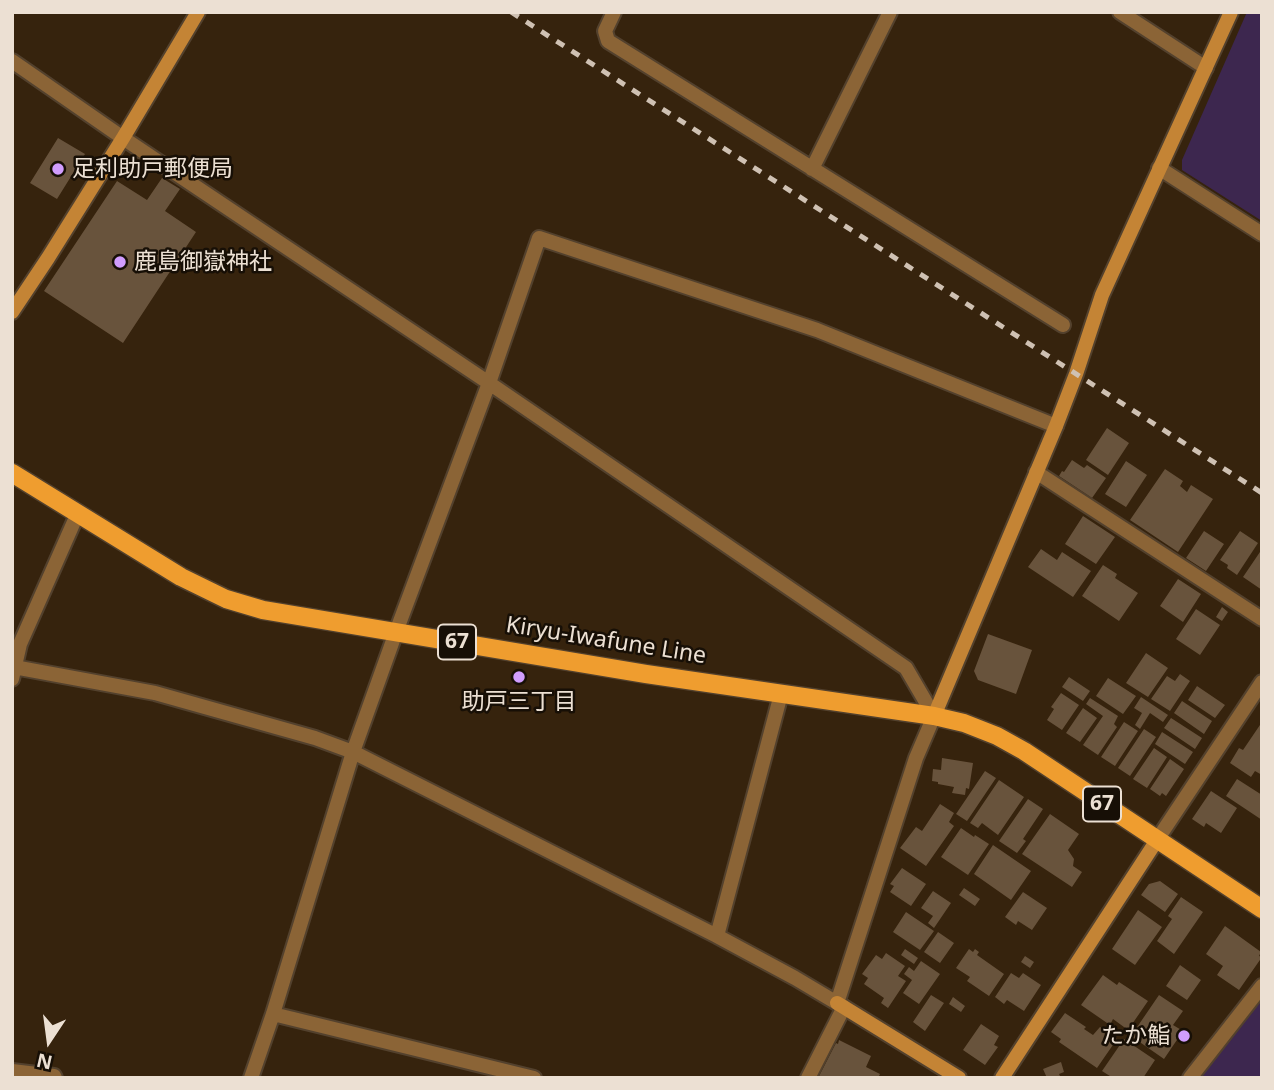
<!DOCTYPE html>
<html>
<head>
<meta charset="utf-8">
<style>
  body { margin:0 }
  #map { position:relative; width:1274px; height:1090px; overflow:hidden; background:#36230d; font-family:"Noto Sans",sans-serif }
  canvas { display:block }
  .frame { position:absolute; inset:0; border:14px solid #ece0d3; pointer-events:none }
  .north { position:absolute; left:14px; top:1006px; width:70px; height:70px; -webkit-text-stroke:5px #170f06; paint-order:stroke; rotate:193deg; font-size:19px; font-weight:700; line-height:28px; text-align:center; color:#ece0d3 }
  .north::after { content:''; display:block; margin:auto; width:24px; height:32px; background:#ece0d3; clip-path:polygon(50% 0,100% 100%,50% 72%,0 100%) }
</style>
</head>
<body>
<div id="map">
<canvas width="1274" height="1090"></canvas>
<div class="frame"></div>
<div class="north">N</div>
</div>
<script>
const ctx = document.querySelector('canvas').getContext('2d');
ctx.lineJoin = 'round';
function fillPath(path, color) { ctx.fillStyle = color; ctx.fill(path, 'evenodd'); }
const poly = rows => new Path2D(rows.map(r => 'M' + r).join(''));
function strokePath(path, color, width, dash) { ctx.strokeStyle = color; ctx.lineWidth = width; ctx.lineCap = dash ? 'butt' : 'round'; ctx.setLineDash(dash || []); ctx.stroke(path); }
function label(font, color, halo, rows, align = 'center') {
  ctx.font = font + ' "Noto Sans","Noto Sans JP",sans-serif'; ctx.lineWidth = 5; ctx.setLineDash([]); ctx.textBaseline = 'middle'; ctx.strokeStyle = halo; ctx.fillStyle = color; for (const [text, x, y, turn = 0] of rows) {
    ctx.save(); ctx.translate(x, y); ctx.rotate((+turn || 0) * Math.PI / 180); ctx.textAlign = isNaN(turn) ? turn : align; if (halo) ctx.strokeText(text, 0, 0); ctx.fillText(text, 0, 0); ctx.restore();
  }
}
const green = poly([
  [1247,12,1262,12,1262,221,1182,170,1182,160],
  [1262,996,1262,1078,1199,1078]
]);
const building = poly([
  [58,138,85,154,57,199,30,183],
  [162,178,180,189,165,211,196,232,123,343,44,291,117,181,147,200],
  [1107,428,1129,443,1108,475,1086,460],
  [1072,460,1084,468,1087,465,1106,478,1092,498,1059,476,1062,471,1064,472],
  [1126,461,1147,475,1126,507,1105,494],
  [1165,469,1183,481,1180,486,1187,492,1191,485,1213,499,1178,552,1130,520],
  [1083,516,1115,537,1096,564,1065,544],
  [1204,531,1224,544,1206,571,1186,558],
  [1240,531,1258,543,1237,575,1227,568,1228,565,1220,560],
  [1041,549,1057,560,1062,552,1091,571,1073,597,1028,567],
  [1262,549,1262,590,1243,577],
  [1103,565,1117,574,1115,578,1138,593,1119,621,1082,596],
  [1178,579,1201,594,1183,622,1160,606],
  [1222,607,1228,612,1222,621,1216,617],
  [1196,609,1220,625,1200,655,1176,639],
  [988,634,1032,650,1016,694,978,680,974,671],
  [1146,653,1168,668,1148,697,1126,683],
  [1180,674,1190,681,1170,711,1151,699,1167,676,1175,681],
  [1069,677,1090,691,1083,701,1062,687],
  [1108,678,1136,696,1123,714,1096,696],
  [1197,686,1225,705,1215,718,1188,700],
  [1061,693,1079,705,1062,730,1047,720,1054,709,1051,707],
  [1141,697,1168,715,1163,722,1150,713,1140,729,1135,725,1142,713,1134,708],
  [1090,698,1118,716,1114,724,1117,727,1098,755,1083,745,1103,716,1086,704],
  [1182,701,1212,721,1204,734,1174,713],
  [1083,708,1097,718,1080,742,1066,733],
  [1171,718,1202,738,1195,749,1164,728],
  [1124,722,1138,731,1115,766,1101,757],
  [1262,722,1262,775,1255,771,1251,777,1230,763,1239,748,1243,750],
  [1144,729,1156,737,1130,776,1118,768],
  [1162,732,1193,752,1185,764,1155,744],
  [1154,748,1167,757,1147,788,1133,779],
  [942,758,973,763,969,789,966,788,965,795,952,793,954,787,938,784,938,782,932,781,933,769,941,770],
  [1170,759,1184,769,1166,796,1162,793,1160,796,1150,789],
  [985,771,996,778,967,821,956,814],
  [1237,779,1262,795,1262,820,1226,796],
  [999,780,1024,797,998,835,982,823,978,828,970,823],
  [1211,791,1237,808,1221,833,1206,823,1204,827,1192,819],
  [1028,799,1043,809,1023,839,1026,841,1017,853,999,841],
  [940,804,954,813,949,822,954,826,926,866,900,848,916,827,922,831],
  [1050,814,1079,834,1068,850,1074,859,1073,866,1082,872,1072,887,1022,854],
  [961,828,974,837,975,835,989,844,968,875,941,857],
  [993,845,1031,871,1011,900,974,874],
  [902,868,926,884,911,906,890,892,894,886,890,884],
  [1160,881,1178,894,1165,912,1141,895,1149,884],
  [964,888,980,899,975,906,959,895],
  [933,891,951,903,934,928,928,923,933,916,921,908],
  [1023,892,1047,908,1032,930,1018,921,1016,925,1005,917],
  [1181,897,1203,912,1174,954,1157,941,1172,919,1168,916],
  [1138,910,1162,927,1135,965,1112,949],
  [906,912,934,931,920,950,893,932],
  [1225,926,1261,952,1259,956,1262,957,1239,990,1217,975,1223,966,1206,954],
  [938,932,954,943,940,963,924,952],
  [905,949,918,958,914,964,901,955],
  [969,949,973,952,975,949,979,952,977,955,1004,974,989,996,967,981,970,977,956,968],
  [886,953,905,966,898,976,906,981,888,1008,881,1003,884,998,864,984,868,978,862,974,876,955,882,959],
  [1025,956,1034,962,1030,968,1021,962],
  [921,961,940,974,919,1004,903,993,912,980,904,974,909,967,914,971],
  [1180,965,1201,980,1187,1000,1166,986],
  [1011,973,1019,978,1023,973,1041,985,1024,1011,1007,1000,1004,1004,995,997],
  [1103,975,1117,985,1119,982,1148,1001,1128,1030,1113,1019,1110,1025,1081,1005],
  [931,995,944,1003,925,1031,913,1022],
  [1159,995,1183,1011,1173,1025,1183,1031,1164,1059,1131,1036],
  [953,997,965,1006,961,1012,949,1004],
  [1065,1013,1086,1027,1084,1029,1093,1035,1100,1027,1117,1039,1097,1068,1059,1042,1061,1039,1051,1032],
  [981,1024,999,1036,994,1045,998,1047,985,1065,963,1050],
  [1124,1039,1155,1060,1143,1078,1113,1078,1102,1071],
  [839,1040,871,1056,866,1067,880,1074,878,1078,818,1078,836,1043,838,1044],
  [1061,1062,1064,1072,1059,1074,1061,1078,1047,1078,1043,1069]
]);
const street = poly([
  [614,12,605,31,608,41,1063,325],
  [1120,12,1206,68],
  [12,61,123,138,489,383,906,668,934,716,916,758,837,1003,795,978,717,936,353,752,315,738,155,693,14,667],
  [1159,168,1262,234],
  [812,169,890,12],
  [1036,472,1262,619],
  [12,679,20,644,77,515],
  [1157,840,1262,682],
  [717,936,781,694],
  [273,1014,534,1078],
  [12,1071,54,1076,55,1078],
  [251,1078,273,1014,353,752,396,632,489,383,539,238,817,330,1056,426],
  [808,1078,844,1007],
  [1190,1078,1262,986]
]);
const secondary = poly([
  [12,312,48,258,123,138,198,12],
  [934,716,1056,426,1076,374,1102,295,1231,12],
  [837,1003,959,1078],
  [1002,1078,1157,840]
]);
const primary = poly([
  [12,473,181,577,226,599,263,610,646,674,934,716,964,723,997,736,1024,751,1262,909]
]);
const rail = poly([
  [511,12,1262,493]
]);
const markers = [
  [58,169,7,"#d19dfe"],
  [120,262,7,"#d19dfe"],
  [519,677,7,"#d19dfe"],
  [1184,1036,7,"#d19dfe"]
];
const shields = [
  [457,642,38],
  [1102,804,38]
];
const shieldNames = [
  ["67",457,642],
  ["67",1102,804]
];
const poiNames = [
  ["足利助戸郵便局",72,169],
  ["鹿島御嶽神社",134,262],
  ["助戸三丁目",519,702,"center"],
  ["たか鮨",1170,1036,"right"]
];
const streetNames = [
  ["Kiryu-Iwafune Line",606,641,9]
];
fillPath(green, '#3d274f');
fillPath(building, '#68533c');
strokePath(street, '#53412d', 18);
strokePath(secondary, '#53412d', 18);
strokePath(primary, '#53412d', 21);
strokePath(street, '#8b6436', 14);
strokePath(secondary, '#c48435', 14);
strokePath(primary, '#ef9d2f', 18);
strokePath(rail, '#cfc1b3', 5, [9, 9]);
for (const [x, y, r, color] of markers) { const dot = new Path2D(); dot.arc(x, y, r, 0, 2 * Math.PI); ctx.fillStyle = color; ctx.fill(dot); strokePath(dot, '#170f06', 2.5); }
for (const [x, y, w] of shields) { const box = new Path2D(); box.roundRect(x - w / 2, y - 17.5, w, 35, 5); ctx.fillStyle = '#170f06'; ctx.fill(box); strokePath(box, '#ece0d3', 2); }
label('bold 21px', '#ece0d3', null, shieldNames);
label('23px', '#ece0d3', '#170f06', poiNames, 'left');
label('23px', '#ece0d3', '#170f06', streetNames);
</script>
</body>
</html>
